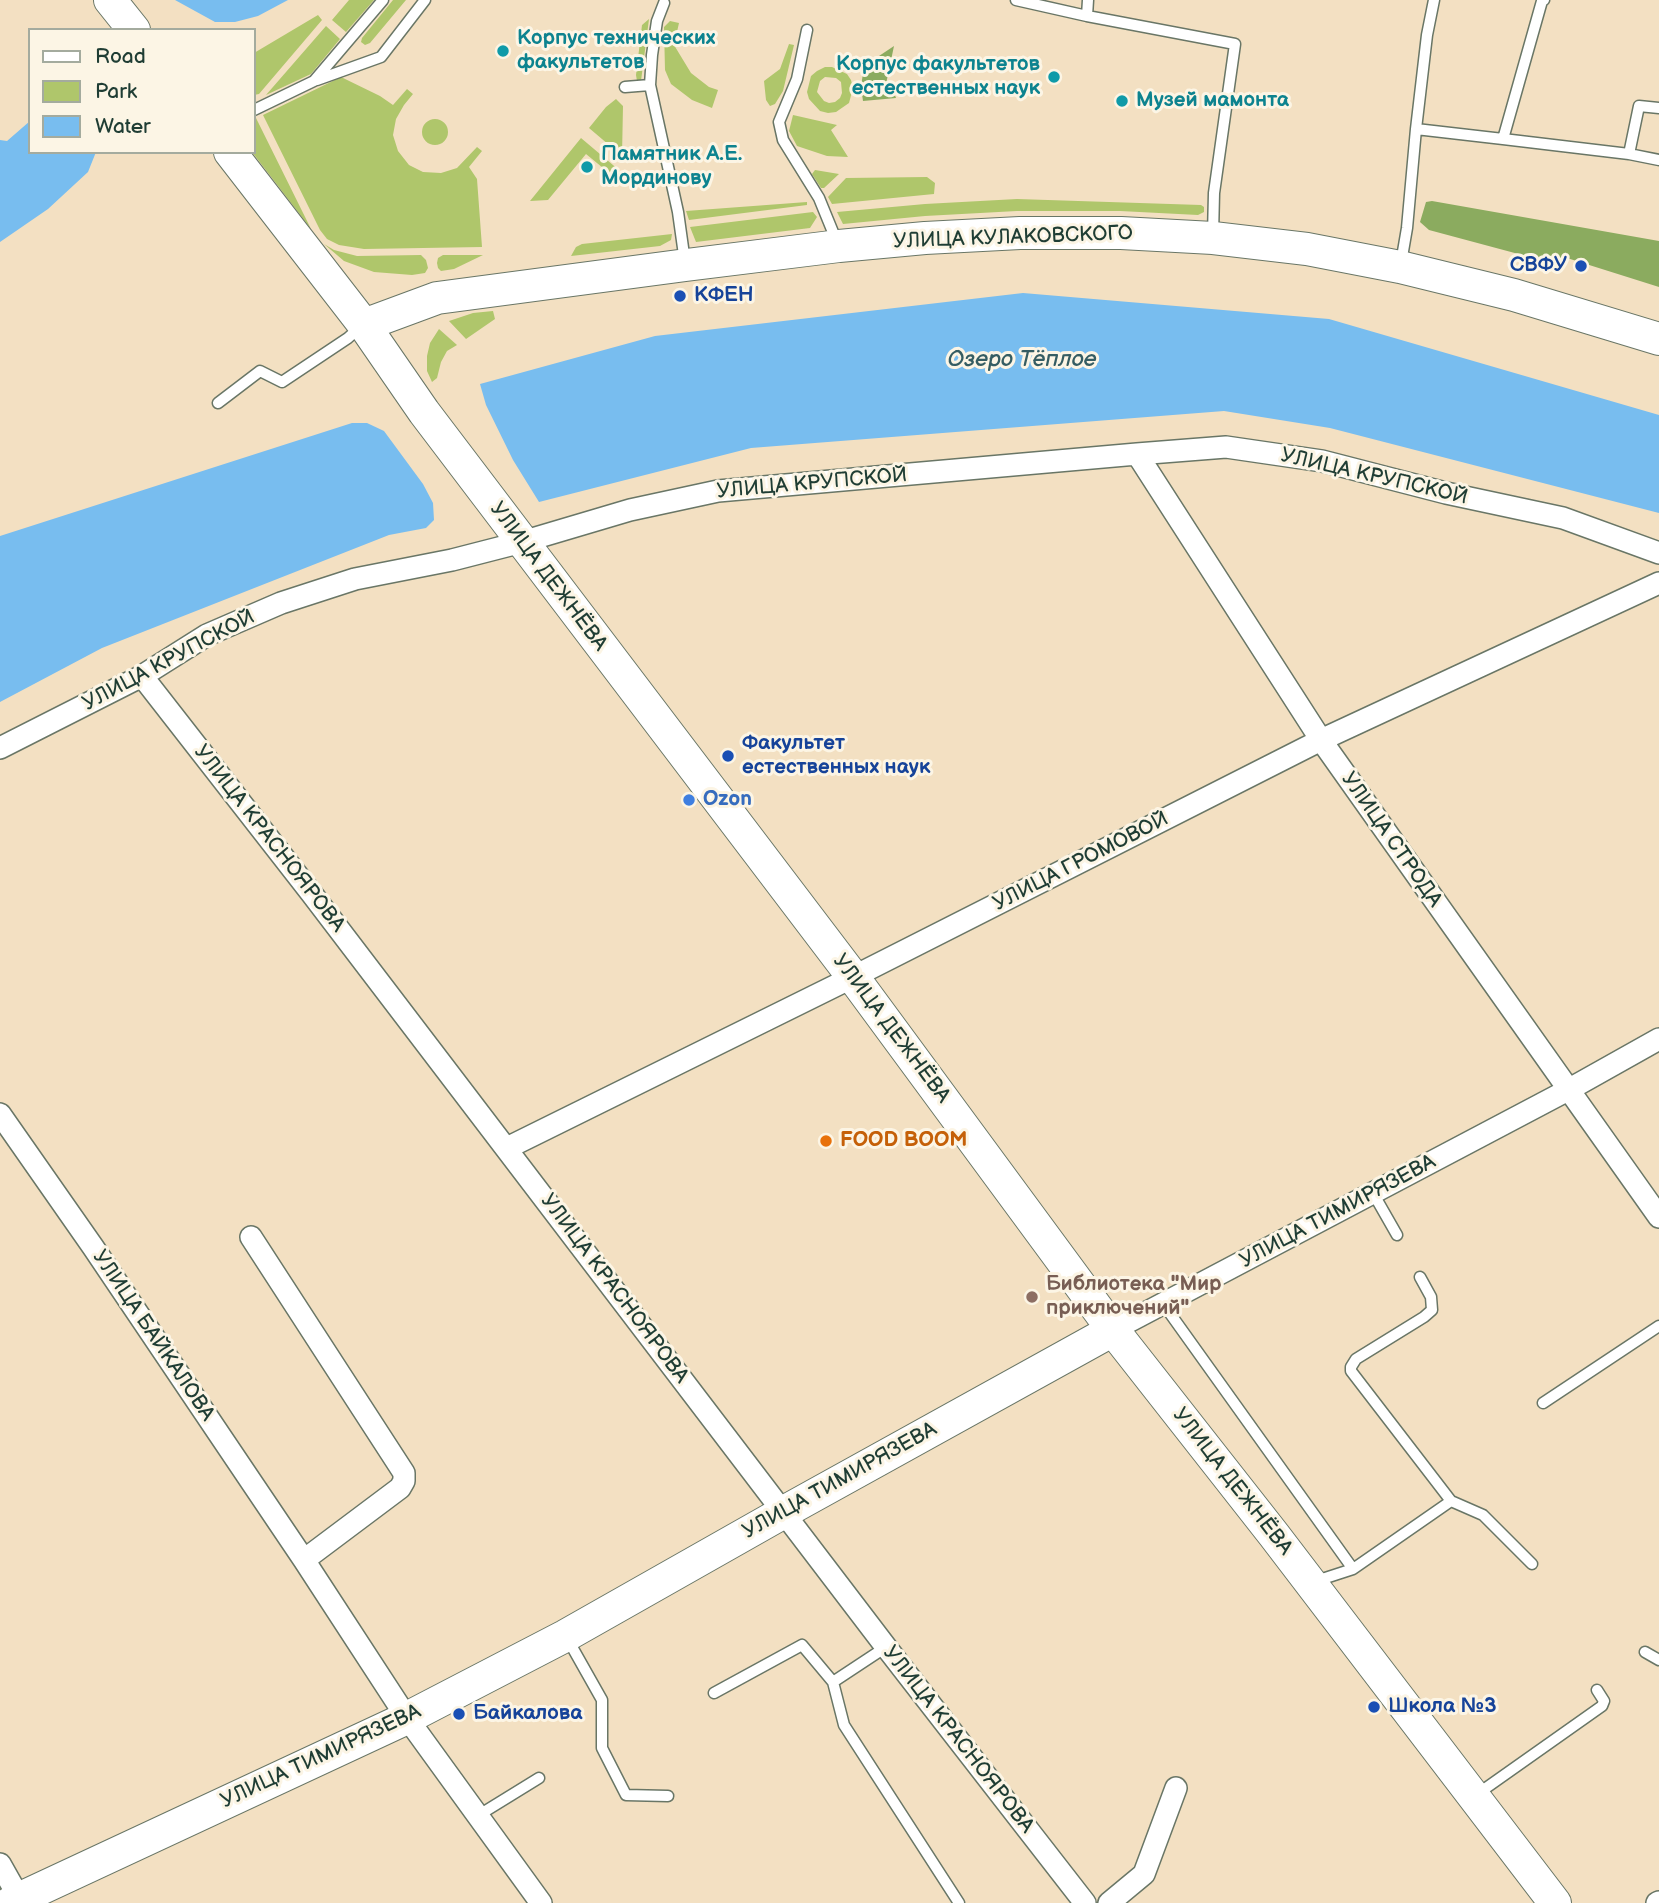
<!DOCTYPE html>
<html>
<head>
<meta charset="utf-8">
<style>
  body { margin:0 }
  #map { position:relative; width:1659px; height:1903px; overflow:hidden; background:#f3e0c2; font-family:"Balsamiq Sans",sans-serif }
  canvas { display:block }
  .legend { position:absolute; left:28px; top:28px; width:228px; height:126px; box-sizing:border-box; background:#fcf5e5; border:2px solid #a4ab9e; margin:0; padding:9px 12px; list-style:none; font-size:21px; color:#1f3d34 }
  .legend li { display:flex; align-items:center; gap:14px; height:35px }
  .legend b { width:35px; border:2px solid #a4ab9e }
</style>
</head>
<body>
<div id="map">
<canvas width="1659" height="1903"></canvas>
<ul class="legend">
<li><b style="height:9px;background:#fff"></b>Road</li>
<li><b style="height:19px;background:#afc66b"></b>Park</li>
<li><b style="height:19px;background:#78bdef"></b>Water</li>
</ul>
</div>
<script>
const ctx = document.querySelector('canvas').getContext('2d');
ctx.lineJoin = 'round';
function fillPath(path, color) { ctx.fillStyle = color; ctx.fill(path, 'evenodd'); }
const poly = rows => new Path2D(rows.map(r => 'M' + r).join(''));
function strokePath(path, color, width, dash) { ctx.strokeStyle = color; ctx.lineWidth = width; ctx.lineCap = dash ? 'butt' : 'round'; ctx.setLineDash(dash || []); ctx.stroke(path); }
function label(font, color, halo, rows, align = 'center') {
  ctx.font = font + ' "Balsamiq Sans",sans-serif'; ctx.lineWidth = 6; ctx.setLineDash([]); ctx.textBaseline = 'middle'; ctx.strokeStyle = halo; ctx.fillStyle = color; for (const [text, x, y, turn = 0] of rows) {
    ctx.save(); ctx.translate(x, y); ctx.rotate((+turn || 0) * Math.PI / 180); ctx.textAlign = isNaN(turn) ? turn : align; if (halo) ctx.strokeText(text, 0, 0); ctx.fillText(text, 0, 0); ctx.restore();
  }
}
const green = poly([
  [349,0,374,0,346,32,332,20],
  [393,0,406,0,370,43,365,45,361,42,362,38],
  [318,15,322,20,259,94,254,95,254,53],
  [649,19,641,81,637,81,636,75,642,25],
  [670,21,679,23,674,45,691,73,709,87,718,90,712,108,692,100,671,84,665,70,664,27],
  [326,26,340,39,311,74,266,95],
  [789,44,794,45,783,91,775,104,770,106,766,100,764,81,780,69],
  [825,67,832,67,847,74,851,80,853,88,849,103,836,112,828,113,820,111,809,99,807,92,811,76,817,71],
  [825,77,836,78,841,82,842,93,840,98,835,102,829,103,824,101,817,92,820,81],
  [341,77,380,96,393,105,407,89,413,94,404,105,396,119,393,135,398,151,409,165,423,172,441,173,457,168,477,147,482,151,469,167,477,179,482,247,364,249,339,245,327,239,320,230,263,115],
  [616,99,623,106,622,156,589,128,606,107],
  [793,115,837,125,831,130,848,157,827,156,797,146,789,131],
  [256,118,311,229,252,152,254,152,254,119],
  '422 132a13 13 0 1 1 26 0a13 13 0 1 1-26 0Z',
  [581,138,626,176,614,177,586,154,548,200,530,201],
  [815,170,839,174,824,188,821,188,812,174],
  [927,177,935,183,934,194,832,204,828,197,846,178],
  [1017,199,1201,205,1204,207,1204,212,1198,215,1120,211,1017,211,925,216,843,224,837,212,925,204],
  [807,202,807,205,689,220,686,211],
  [813,212,817,217,810,228,696,242,690,227],
  [672,234,671,240,660,246,571,256,576,247,582,244],
  [324,244,334,250,357,256,421,255,426,260,428,268,425,273,412,275,374,272,344,261],
  [443,255,483,255,454,269,441,271,438,268,437,263,438,258],
  [493,311,495,319,466,339,449,321,473,313],
  [439,329,457,345,447,351,441,362,437,378,432,382,427,371,427,356,430,343]
]);
const forest = poly([
  [894,46,886,84,893,90,896,98,863,101,861,87,864,66],
  [1432,201,1659,241,1659,287,1567,258,1552,263,1429,230,1420,222,1426,202]
]);
const water = poly([
  [175,0,288,0,258,16,235,22,215,22],
  [30,121,30,152,96,152,88,172,48,209,0,242,0,140,7,141],
  [1023,293,1329,319,1659,415,1659,513,1330,428,1224,411,751,448,539,502,513,460,486,405,480,384,655,336],
  [352,423,367,423,384,431,423,484,433,503,434,520,426,528,389,535,102,648,0,702,0,536]
]);
const lane = poly([
  [1016,0,1087,16,1088,0],
  [664,3,657,21,652,55,650,85,678,212,685,262],
  [1087,16,1235,44,1214,193,1213,235],
  [807,30,797,79,779,122,783,140,819,198,837,242],
  [317,80,381,57,425,0],
  [625,87,650,85],
  [254,110,314,81,383,0],
  [1416,129,1427,35,1434,0],
  [1503,139,1629,154,1659,160],
  [1629,154,1639,106,1659,108],
  [1401,263,1407,228,1416,129,1503,139,1542,1,1544,0],
  [218,403,260,371,282,382,348,338,361,326],
  [1373,1193,1397,1235],
  [1164,1305,1353,1569],
  [1543,1403,1659,1326],
  [1451,1501,1483,1515,1532,1564],
  [1313,1582,1353,1569,1451,1501,1351,1371,1351,1367,1356,1359,1424,1317,1432,1310,1431,1297,1420,1277],
  [567,1638,602,1700,602,1748,626,1795,668,1796],
  [886,1647,833,1682,844,1725,959,1903],
  [1645,1652,1659,1660],
  [714,1693,802,1645,833,1682],
  [1476,1795,1602,1706,1604,1701,1597,1690],
  [479,1815,539,1778]
]);
const street = poly([
  [1137,454,1321,740,1659,1217],
  [142,676,312,894,886,1647,1085,1903],
  [0,748,142,676,207,635,281,603,355,579,452,560,522,542,630,510,718,491,1137,454,1226,447,1322,461,1446,493,1563,518,1659,553],
  [0,1114,93,1247,304,1560,407,1718,541,1903],
  [507,1148,853,977,1321,740,1659,583],
  [251,1237,404,1473,404,1481,400,1488,304,1560],
  [1113,1330,1568,1090,1659,1039],
  [0,1864,22,1903],
  [1109,1903,1144,1874,1176,1788],
  [1657,1903,1659,1902]
]);
const secondary = poly([
  [110,0,134,30],
  [230,152,364,325,424,412,853,977,1113,1330,1274,1535,1555,1903],
  [364,325,437,298,686,265,839,246,925,238,1020,233,1121,233,1213,238,1307,249,1400,267,1514,295,1659,339],
  [10,1903,407,1718,565,1636,784,1512,1113,1330]
]);
const markers = [
  [503,51,7,"#0f9aa8"],
  [1054,77,7,"#0f9aa8"],
  [1122,101,7,"#0f9aa8"],
  [587,167,7,"#0f9aa8"],
  [1581,266,7,"#1a4fb4"],
  [680,296,7,"#1a4fb4"],
  [728,756,7,"#1a4fb4"],
  [689,800,7,"#3f7fe0"],
  [826,1141,7,"#e8710a"],
  [1032,1297,7,"#8d6e63"],
  [1374,1707,7,"#1a4fb4"],
  [459,1714,7,"#1a4fb4"]
];
const cultureNames = [
  ["Корпус технических",517,39],
  ["факультетов",517,63],
  ["Корпус факультетов",1040,65,"right"],
  ["естественных наук",1040,89,"right"],
  ["Музей мамонта",1136,101],
  ["Памятник А.Е.",601,155],
  ["Мординову",601,179]
];
const streetNames = [
  ["УЛИЦА КУЛАКОВСКОГО",1013,238,-2],
  ["УЛИЦА КРУПСКОЙ",1374,477,13],
  ["УЛИЦА КРУПСКОЙ",812,484,-5],
  ["УЛИЦА ДЕЖНЁВА",548,577,53],
  ["УЛИЦА КРУПСКОЙ",169,661,-28],
  ["УЛИЦА КРАСНОЯРОВА",269,839,52],
  ["УЛИЦА СТРОДА",1391,840,55],
  ["УЛИЦА ГРОМОВОЙ",1081,862,-27],
  ["УЛИЦА ДЕЖНЁВА",891,1029,53],
  ["УЛИЦА ТИМИРЯЗЕВА",1338,1212,-28],
  ["УЛИЦА КРАСНОЯРОВА",614,1289,53],
  ["УЛИЦА БАЙКАЛОВА",153,1336,56],
  ["УЛИЦА ТИМИРЯЗЕВА",840,1481,-29],
  ["УЛИЦА ДЕЖНЁВА",1232,1482,52],
  ["УЛИЦА КРАСНОЯРОВА",958,1740,52],
  ["УЛИЦА ТИМИРЯЗЕВА",321,1757,-25]
];
const transitNames = [
  ["СВФУ",1567,266,"right"],
  ["КФЕН",694,296],
  ["Факультет",742,744],
  ["естественных наук",742,768],
  ["Школа №3",1388,1707],
  ["Байкалова",473,1714]
];
const shopNames = [
  ["Ozon",703,800]
];
const foodNames = [
  ["FOOD BOOM",840,1141]
];
const educationNames = [
  ["Библиотека \"Мир",1046,1285],
  ["приключений\"",1046,1309]
];
const waterNames = [
  ["Озеро Тёплое",1022,360]
];
fillPath(green, '#afc66b');
fillPath(forest, '#8bab5f');
fillPath(water, '#78bdef');
strokePath(lane, '#697666', 13);
strokePath(street, '#697666', 24);
strokePath(secondary, '#697666', 34);
strokePath(lane, '#fff', 10);
strokePath(street, '#fff', 21);
strokePath(secondary, '#fff', 32);
for (const [x, y, r, color] of markers) { const dot = new Path2D(); dot.arc(x, y, r, 0, 2 * Math.PI); ctx.fillStyle = color; ctx.fill(dot); strokePath(dot, '#fcf5e5', 2.5); }
label('bold 21px', '#0d838f', '#fcf5e5', cultureNames, 'left');
label('21px', '#1f3d34', '#fcf5e5', streetNames);
label('bold 21px', '#164399', '#fcf5e5', transitNames, 'left');
label('bold 21px', '#366cbe', '#fcf5e5', shopNames, 'left');
label('bold 21px', '#c56008', '#fcf5e5', foodNames, 'left');
label('bold 21px', '#785e54', '#fcf5e5', educationNames, 'left');
label('italic 23px', '#355d63', '#fcf5e5', waterNames);
</script>
</body>
</html>
